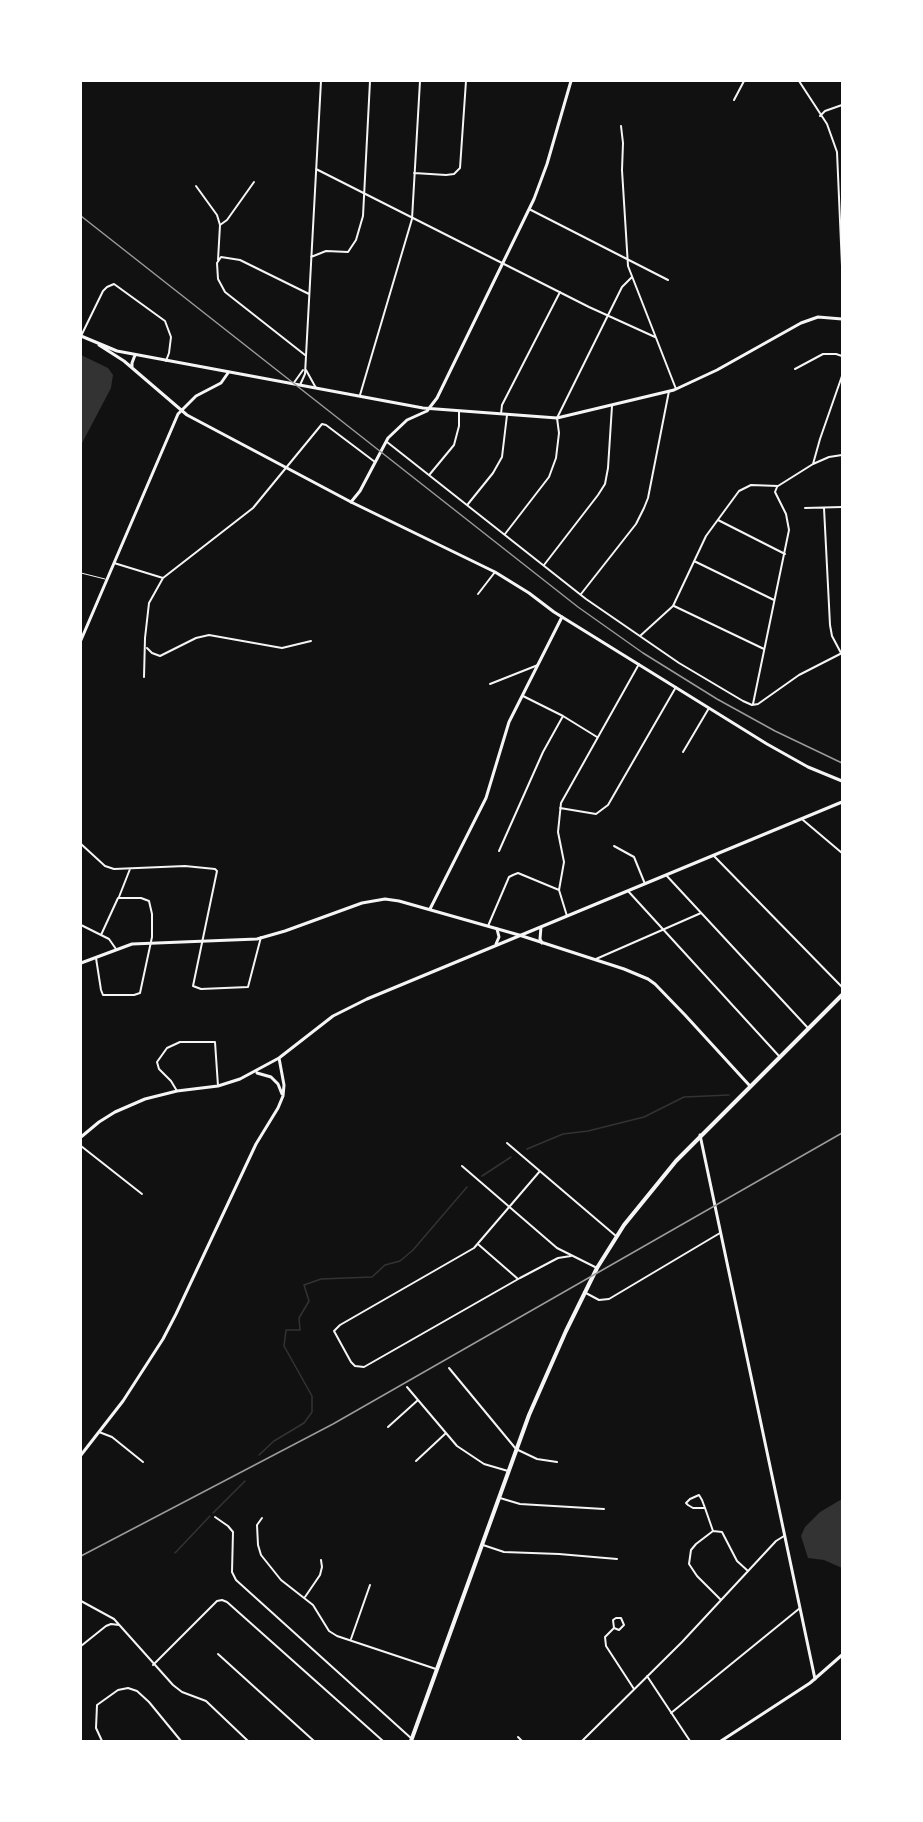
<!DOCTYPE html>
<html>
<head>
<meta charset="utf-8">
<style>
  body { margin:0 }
  #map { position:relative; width:923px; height:1822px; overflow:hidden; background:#111; font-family:Raleway,sans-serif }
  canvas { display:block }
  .frame { position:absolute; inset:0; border:82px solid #fff; pointer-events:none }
</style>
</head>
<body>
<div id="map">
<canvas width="923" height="1822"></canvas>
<div class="frame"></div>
</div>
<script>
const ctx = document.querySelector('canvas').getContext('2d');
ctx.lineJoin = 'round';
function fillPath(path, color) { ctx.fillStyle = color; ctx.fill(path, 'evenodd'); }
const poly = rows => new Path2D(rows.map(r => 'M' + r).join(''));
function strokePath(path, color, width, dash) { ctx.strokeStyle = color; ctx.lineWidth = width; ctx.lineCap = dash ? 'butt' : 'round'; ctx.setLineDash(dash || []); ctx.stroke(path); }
const water = poly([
  [81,355,108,368,113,375,111,388,81,445],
  [842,1499,842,1568,824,1560,808,1558,801,1536,805,1527,820,1512]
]);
const stream = poly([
  [527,1149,563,1134,588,1131,644,1117,684,1097,729,1095],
  [482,1176,511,1157],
  [259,1455,274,1441,304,1423,312,1412,312,1396,284,1346,286,1330,300,1330,299,1318,309,1301,304,1285,321,1279,372,1277,385,1265,400,1261,413,1250,467,1187],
  [213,1513,245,1481],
  [175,1553,210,1516]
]);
const service = poly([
  [81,573,105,579]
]);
const minor = poly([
  [799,81,827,124,837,152,842,266],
  [734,100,744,81],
  [820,116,825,111,842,105],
  [621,126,623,143,622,170,628,266,676,389],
  [316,169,589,307,655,337],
  [414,173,446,175,454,174,460,168,466,81],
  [196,186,217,215,220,225,218,260],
  [529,209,668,280],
  [220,225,227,220,254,182],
  [311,257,326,251,348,252,356,240,363,216,370,81],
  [81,336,103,291,107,287,114,284,165,321,171,337,169,353,166,361],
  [305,355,225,292,218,279,217,263,221,257,240,260,309,294],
  [795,369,823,354,836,354,842,356],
  [306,370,316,388],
  [293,384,303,370],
  [300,385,305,374,321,81],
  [360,395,412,219,420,81],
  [501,414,502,405,560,292],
  [387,442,586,599,679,663,743,701,752,705,758,704,799,675,842,653],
  [813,464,820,439,842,376],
  [430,474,454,445,459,426,459,411],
  [468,504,493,473,502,457,507,415],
  [805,508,842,507],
  [824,508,830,625,832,636,841,653],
  [718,520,785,554],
  [505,534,549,477,556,458,559,433,557,418,622,287,632,277],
  [694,561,774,600],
  [114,563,163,578],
  [544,565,598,495,605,484,608,468,612,406],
  [478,594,495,572],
  [581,594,636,524,644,508,648,498,669,391],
  [674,606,764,649],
  [640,636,673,606,706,536,739,491,751,485,778,486,813,464,829,457,842,455],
  [147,648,152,653,160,656,196,638,209,635,282,648,311,641],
  [144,677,145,638,149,603,163,578,253,508,322,424,326,425,375,462],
  [490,684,538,665],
  [523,696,563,716,597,737],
  [753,704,789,530,786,514,775,492,777,487],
  [683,752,709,708],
  [560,808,596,814,608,805,676,687],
  [803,820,842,853],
  [81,844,105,866,114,869,185,866,215,869,217,871,193,986,201,989,248,987,261,937],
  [614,846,634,857,645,884],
  [499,851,543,752,563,716],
  [713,855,842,987],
  [666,875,808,1028],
  [628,891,779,1056],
  [119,897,130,869],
  [567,916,559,890,564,862,558,832,561,803,639,664],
  [81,925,109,939,116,949],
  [488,926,509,877,513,875,518,873,559,890],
  [96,958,101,990,103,995,134,995,140,993,152,937,152,914,149,901,141,898,118,898,101,935],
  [596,959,701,913],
  [177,1091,171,1081,159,1069,157,1062,167,1048,180,1042,215,1042,218,1086],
  [507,1143,616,1236],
  [81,1146,142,1194],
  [462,1166,557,1248,597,1268],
  [540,1171,474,1248,340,1325,334,1331,351,1362,355,1366,364,1367,520,1278,558,1258,571,1256],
  [479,1245,518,1279],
  [584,1292,599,1300,609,1299,720,1233],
  [449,1368,516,1449,537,1459,557,1462],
  [407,1387,457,1446,484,1464,508,1471],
  [388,1427,418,1400],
  [99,1432,112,1437,143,1462],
  [416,1461,446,1433],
  [699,1495,702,1500,705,1508,693,1508,688,1505,686,1503,690,1499,699,1495],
  [500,1498,520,1504,604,1509],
  [705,1508,713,1531],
  [215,1517,228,1526,233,1532,232,1572,236,1580,412,1739],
  [262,1518,257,1525,258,1545,261,1555,281,1580,313,1605,329,1631,337,1636,436,1669],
  [483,1545,504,1552,559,1554,617,1559],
  [305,1597,320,1575,322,1567,321,1560],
  [721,1600,697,1576,689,1564,691,1550,696,1544,713,1531,722,1532,737,1561,748,1571],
  [81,1601,114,1619,173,1685,182,1692,206,1701,248,1741],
  [614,1628,613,1620,616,1618,621,1618,624,1625,619,1630,614,1628,605,1637,606,1646,634,1689],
  [351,1639,370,1585],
  [81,1646,106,1626,111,1624,119,1625],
  [218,1654,314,1741],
  [153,1665,217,1601,222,1600,227,1602,383,1741],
  [647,1676,690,1741],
  [671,1713,800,1608],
  [518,1737,522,1741],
  [102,1741,96,1728,97,1705,118,1690,128,1688,137,1691,149,1702,181,1741],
  [582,1741,682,1642,776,1541,784,1536]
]);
const tertiary = poly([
  [351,502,360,491,388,438,407,420,427,411,437,398,534,199,547,164,571,81],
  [430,909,486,798,509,722,562,617],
  [81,963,132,944,257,939,285,931,362,903,385,899,399,901,519,935,624,969,648,979,655,984,685,1015,750,1086],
  [700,1135,815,1679]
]);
const secondary = poly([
  [81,336,117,351,423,408,557,418,674,390,717,370,801,323,818,317,842,319],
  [99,345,124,361,187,415,351,502,495,572,529,593,554,612,767,744,808,767,842,781],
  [132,367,132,363,135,355],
  [81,640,178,414,196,396,221,383,228,373],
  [541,927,540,939,542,943],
  [496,944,499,937,497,929],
  [257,1073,271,1077,278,1084,282,1094],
  [81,1137,99,1122,115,1112,145,1099,177,1091,218,1086,240,1079,279,1058,333,1016,367,999,842,802],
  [81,1455,123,1401,163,1339,176,1314,256,1144,278,1108,283,1096,284,1085,279,1058],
  [721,1741,810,1683,842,1655]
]);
const trunk = poly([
  [411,1741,529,1415,566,1331,597,1268,624,1225,676,1161,842,995]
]);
const rail = poly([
  [81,216,578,607,643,653,717,699,775,731,842,763],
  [81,1556,333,1424,842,1133]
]);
fillPath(water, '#333');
strokePath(stream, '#333', 1.5);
strokePath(service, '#f5f5f5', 1);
strokePath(minor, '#f5f5f5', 2);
strokePath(tertiary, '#f5f5f5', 3);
strokePath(secondary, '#f5f5f5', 3);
strokePath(trunk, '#f5f5f5', 4);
strokePath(rail, '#9a9a9a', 1.5);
</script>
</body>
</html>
